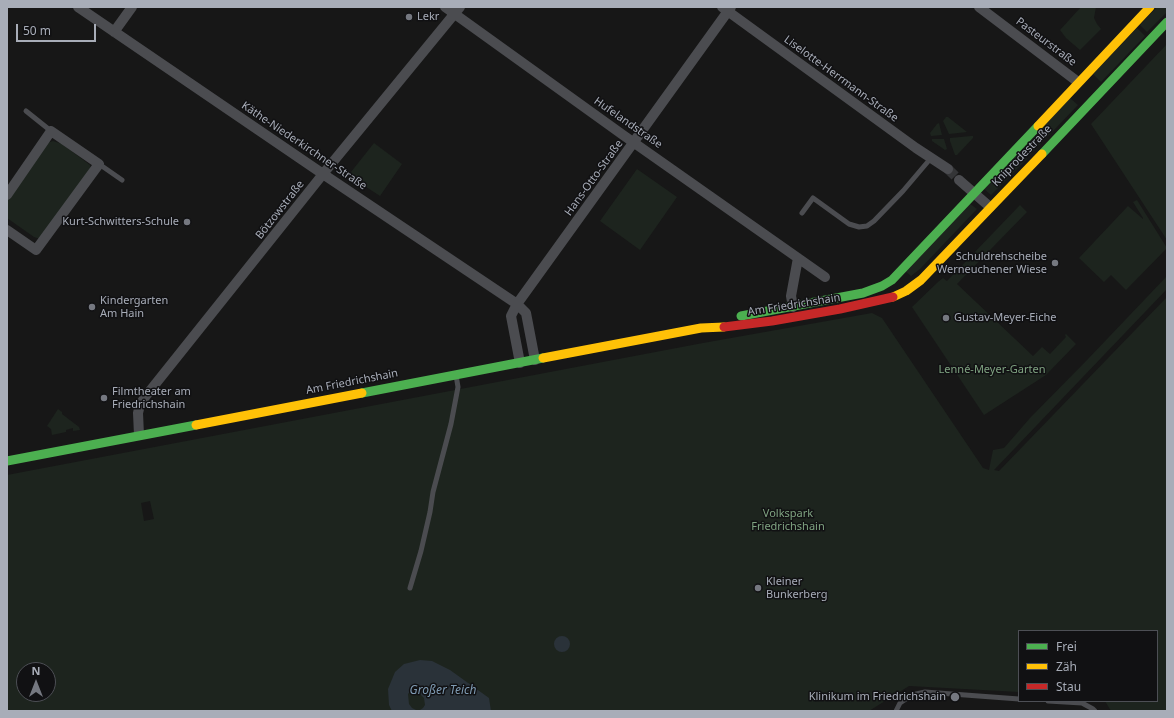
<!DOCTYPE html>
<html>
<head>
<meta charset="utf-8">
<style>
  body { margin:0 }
  #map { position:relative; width:1174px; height:718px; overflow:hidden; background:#171717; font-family:"Noto Sans",sans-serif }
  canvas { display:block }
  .frame { position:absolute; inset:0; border:8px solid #a8adb8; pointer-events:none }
  .legend { position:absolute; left:1018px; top:630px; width:140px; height:72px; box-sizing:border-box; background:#111113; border:1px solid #4d4f55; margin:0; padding:5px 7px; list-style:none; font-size:12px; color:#a8adb8 }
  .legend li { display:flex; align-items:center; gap:8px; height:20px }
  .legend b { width:20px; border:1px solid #4d4f55 }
  .north { position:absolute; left:16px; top:662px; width:40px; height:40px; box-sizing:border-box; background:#111113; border:1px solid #4d4f55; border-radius:50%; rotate:0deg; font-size:11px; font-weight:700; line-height:16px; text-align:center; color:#a8adb8 }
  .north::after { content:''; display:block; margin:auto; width:14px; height:18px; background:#757880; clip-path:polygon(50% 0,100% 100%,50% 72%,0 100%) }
  .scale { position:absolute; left:16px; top:24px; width:80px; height:18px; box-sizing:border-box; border:2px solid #a8adb8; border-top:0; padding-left:5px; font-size:12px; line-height:14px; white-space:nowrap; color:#a8adb8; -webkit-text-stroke:3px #111113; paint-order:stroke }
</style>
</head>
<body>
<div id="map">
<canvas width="1174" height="718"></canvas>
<div class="frame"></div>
<ul class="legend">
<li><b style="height:5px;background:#4caf50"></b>Frei</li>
<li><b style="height:5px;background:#ffc107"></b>Zäh</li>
<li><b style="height:5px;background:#c62828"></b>Stau</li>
</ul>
<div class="north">N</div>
<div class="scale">50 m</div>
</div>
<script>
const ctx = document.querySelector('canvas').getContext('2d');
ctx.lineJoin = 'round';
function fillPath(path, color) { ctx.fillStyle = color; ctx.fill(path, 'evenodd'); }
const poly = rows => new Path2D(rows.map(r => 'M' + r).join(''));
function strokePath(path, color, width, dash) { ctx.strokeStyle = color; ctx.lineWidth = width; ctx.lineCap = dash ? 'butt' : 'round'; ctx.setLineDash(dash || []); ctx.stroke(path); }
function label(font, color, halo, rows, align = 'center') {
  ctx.font = font + ' "Noto Sans",sans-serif'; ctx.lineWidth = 3; ctx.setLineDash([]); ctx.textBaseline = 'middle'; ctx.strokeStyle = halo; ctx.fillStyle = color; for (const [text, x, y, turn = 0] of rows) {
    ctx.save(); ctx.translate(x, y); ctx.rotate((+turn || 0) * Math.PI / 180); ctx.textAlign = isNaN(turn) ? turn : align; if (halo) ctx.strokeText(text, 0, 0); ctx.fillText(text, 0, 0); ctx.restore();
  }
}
const green = poly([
  [1081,7,1096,7,1094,18,1097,24,1101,29,1080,50,1066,38,1060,30],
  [1157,7,1167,7,1167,12,1147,32,1140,25],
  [1137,28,1145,36,1101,82,1093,74],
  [1167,44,1167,240,1091,124],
  [1070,98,1078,105,1030,155,1023,148],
  [946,117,948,117,967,132,949,134,943,121],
  [939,123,942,135,931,136,930,133,937,124],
  [971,136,973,136,973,138,957,155,955,155,950,141,950,138],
  [932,139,944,139,947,149,945,150,932,141],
  [53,141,62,144,90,165,91,169,40,238,37,238,34,237,7,218,7,199,47,143],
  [374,143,402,164,380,196,351,177,351,172],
  [1019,151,1027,159,991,195,984,189],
  [637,169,677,197,640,250,600,221],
  [1137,200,1167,248,1126,290,1111,275,1104,282,1079,258,1128,206,1143,219,1143,218,1133,202],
  [969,203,977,209,920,269,911,276,905,271],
  [1020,205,1027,212,957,284,1033,356,1042,347,1050,354,1066,337,1065,335,1066,334,1076,344,1046,375,984,415,912,307,938,282,943,278,947,281],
  [1167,276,1167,289,994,470,999,471,1167,297,1167,711,1111,711,1105,701,1157,701,1157,631,1019,631,1019,692,909,686,869,711,7,711,7,475,703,343,872,313,882,318,983,468,989,470,993,450,1004,448,1030,418,1088,359],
  [150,501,154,519,144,521,141,503],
  [24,670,48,670,48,694,24,694],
  [58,409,62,412,62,414,79,427,80,430,73,431,73,428,66,430,66,432,52,435,51,429,47,426]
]);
const water = poly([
  '554 644a8 8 0 1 1 16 0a8 8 0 1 1-16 0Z',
  [420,660,432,661,450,670,489,698,491,711,392,711,389,705,388,689,395,672,404,664],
  [412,689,416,690,424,698,425,705,423,708,420,710,416,710,412,708,409,704,408,694]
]);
const streetTunnel = poly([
  [948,169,959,180]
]);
const lane = poly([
  [26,111,51,131],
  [99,164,122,180],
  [802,213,813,198,849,224,859,227,867,226,874,221,903,191,931,158],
  [410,588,421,551,430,512,433,492,451,424,458,387,456,375],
  [1048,701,1082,703,1093,709,1095,711],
  [896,711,900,703,912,695,925,692,1019,699]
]);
const street = poly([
  [78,7,323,174,517,304,526,313,535,360],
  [445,7,623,135,825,277],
  [722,7,916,148,948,169],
  [979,7,1078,82],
  [114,32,132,7],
  [959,180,990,207],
  [7,195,51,131,99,164,36,250,7,230],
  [793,307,791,296,798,258],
  [520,363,511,316,517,304,731,7],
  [139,435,138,413,140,405,145,397,323,174,460,7]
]);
const fast = poly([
  [1042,154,1167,22],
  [741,316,863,293,882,286,892,280,1038,126],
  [362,393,543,358],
  [7,461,196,425]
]);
const slow = poly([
  [1038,126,1150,7],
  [893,297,906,291,921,280,1042,154],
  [543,358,701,328,724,327],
  [196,425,362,393]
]);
const jam = poly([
  [724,327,772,321,840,309,893,297]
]);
const markers = [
  [409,17,4,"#757880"],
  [187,222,4,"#757880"],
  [1055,263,4,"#757880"],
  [92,307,4,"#757880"],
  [946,318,4,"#757880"],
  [104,398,4,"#757880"],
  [758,588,4,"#757880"],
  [955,697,5,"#757880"]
];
const poiNames = [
  ["Lekr",417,17],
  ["Kurt-Schwitters-Schule",179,222,"right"],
  ["Schuldrehscheibe",1047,257,"right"],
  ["Werneuchener Wiese",1047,270,"right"],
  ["Kindergarten",100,301],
  ["Am Hain",100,314],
  ["Gustav-Meyer-Eiche",954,318],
  ["Filmtheater am",112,392],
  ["Friedrichshain",112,405],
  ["Kleiner",766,582],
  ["Bunkerberg",766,595],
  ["Klinikum im Friedrichshain",946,697,"right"]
];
const streetNames = [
  ["Pasteurstraße",1046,42,37],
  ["Liselotte-Herrmann-Straße",841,79,36],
  ["Hufelandstraße",628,123,35],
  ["Käthe-Niederkirchner-Straße",304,146,34],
  ["Kniprodestraße",1022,156,-46],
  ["Hans-Otto-Straße",594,178,-54],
  ["Bötzowstraße",280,210,-52],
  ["Am Friedrichshain",794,305,-9],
  ["Am Friedrichshain",352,382,-11]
];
const parkNames = [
  ["Lenné-Meyer-Garten",992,370],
  ["Volkspark",788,514],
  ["Friedrichshain",788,527]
];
const waterNames = [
  ["Großer Teich",443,691]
];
fillPath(green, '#1d241e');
fillPath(water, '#2a3239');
strokePath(streetTunnel, '#343537', 10, [10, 5]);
strokePath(lane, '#4b4c50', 5);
strokePath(street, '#4b4c50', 10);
strokePath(fast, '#4caf50', 9);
strokePath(slow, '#ffc107', 9);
strokePath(jam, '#c62828', 9);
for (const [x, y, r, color] of markers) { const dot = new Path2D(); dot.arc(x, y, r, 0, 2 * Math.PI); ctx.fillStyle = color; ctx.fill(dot); strokePath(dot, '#111113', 1.5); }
label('11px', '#a8adb8', '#111113', poiNames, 'left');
label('11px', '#a8adb8', '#111113', streetNames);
label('11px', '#7fa381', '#111113', parkNames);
label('italic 12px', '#7f9bb3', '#111113', waterNames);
</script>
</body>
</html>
